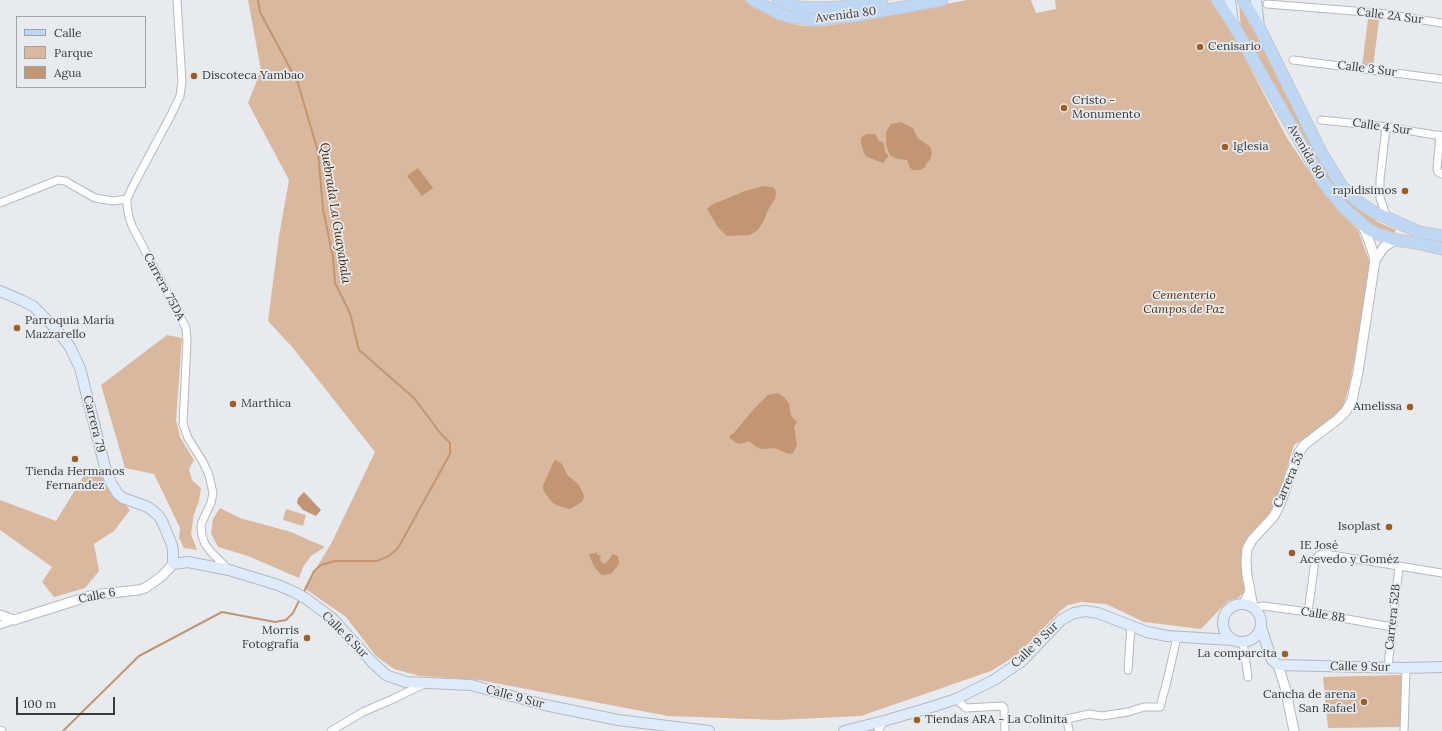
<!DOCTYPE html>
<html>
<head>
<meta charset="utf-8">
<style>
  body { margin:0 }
  #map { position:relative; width:1442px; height:731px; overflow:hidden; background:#e7ebef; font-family:Lora,serif }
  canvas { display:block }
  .legend { position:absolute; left:16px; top:16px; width:130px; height:72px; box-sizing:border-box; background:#e7ebef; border:1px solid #a1a4a7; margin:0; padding:5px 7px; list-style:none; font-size:12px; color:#393a3c }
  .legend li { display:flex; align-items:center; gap:8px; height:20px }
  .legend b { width:20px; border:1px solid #a1a4a7 }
  .scale { position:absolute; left:16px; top:697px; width:99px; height:18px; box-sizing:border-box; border:2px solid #393a3c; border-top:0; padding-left:5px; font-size:12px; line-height:14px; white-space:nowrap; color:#393a3c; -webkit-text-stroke:3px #e7ebef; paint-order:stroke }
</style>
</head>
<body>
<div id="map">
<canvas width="1442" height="731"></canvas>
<ul class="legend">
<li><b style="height:5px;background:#bdd7f5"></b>Calle</li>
<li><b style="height:11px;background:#d9b89e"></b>Parque</li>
<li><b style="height:11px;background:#c29672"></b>Agua</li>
</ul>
<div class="scale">100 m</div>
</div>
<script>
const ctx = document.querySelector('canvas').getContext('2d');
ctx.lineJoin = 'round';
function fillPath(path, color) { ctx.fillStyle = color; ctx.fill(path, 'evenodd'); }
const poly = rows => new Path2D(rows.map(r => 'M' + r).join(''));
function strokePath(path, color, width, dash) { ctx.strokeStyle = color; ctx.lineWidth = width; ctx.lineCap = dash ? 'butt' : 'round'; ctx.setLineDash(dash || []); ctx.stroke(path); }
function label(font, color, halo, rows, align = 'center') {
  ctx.font = font + ' Lora,serif'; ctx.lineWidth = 3.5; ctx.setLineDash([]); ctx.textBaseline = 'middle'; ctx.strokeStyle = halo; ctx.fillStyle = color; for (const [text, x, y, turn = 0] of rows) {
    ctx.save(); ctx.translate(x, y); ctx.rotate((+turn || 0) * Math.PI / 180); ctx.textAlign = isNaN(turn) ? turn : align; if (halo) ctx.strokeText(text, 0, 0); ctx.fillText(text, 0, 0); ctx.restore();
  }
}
const green = poly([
  [248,0,745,0,757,8,792,24,805,26,825,26,859,21,967,0,1031,0,1036,13,1056,9,1055,0,1211,0,1223,16,1287,138,1325,195,1341,213,1358,230,1371,266,1370,280,1349,387,1342,410,1318,430,1294,445,1277,500,1244,558,1244,592,1238,598,1228,601,1201,629,1144,622,1106,604,1081,602,1068,605,1060,611,1017,655,991,671,861,716,777,720,668,716,479,680,420,676,394,669,376,656,346,617,304,588,331,544,375,452,293,348,268,321,279,236,289,180,248,103,261,70],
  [1239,3,1276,73,1349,200,1364,213,1378,222,1396,230,1393,235,1367,224,1347,208,1327,181,1241,30],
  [1368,19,1379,20,1373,67,1362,66],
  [167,335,182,338,176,420,180,437,194,460,189,469,192,480,201,488,199,501,194,514,191,534,197,550,184,548,179,538,180,528,154,474,125,468,101,385],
  [88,469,98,472,130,510,114,531,94,544,99,571,85,588,54,597,42,582,52,567,0,530,0,500,56,521],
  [220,508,240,518,291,532,325,547,311,556,303,567,299,578,248,556,218,547,211,533,213,519],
  [286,509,306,515,303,526,283,520],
  [1401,675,1402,727,1328,728,1323,677]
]);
const water = poly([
  [901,122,913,128,918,138,929,146,931,149,932,154,930,160,925,165,926,167,920,170,913,170,910,168,907,160,897,159,890,155,886,145,886,132,891,124],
  [866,134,875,134,879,141,883,142,885,149,885,152,888,155,888,157,883,163,867,157,864,153,861,143,861,138],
  [418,168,433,188,422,196,407,176],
  [764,186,772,187,775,189,776,192,775,199,769,208,763,222,758,230,750,235,727,236,718,227,707,209,713,204,726,199,745,191],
  [778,393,785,398,789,404,791,416,797,422,794,427,797,445,793,453,789,454,774,448,762,449,757,447,749,441,741,444,736,443,730,438,730,435,733,434,754,409,768,395],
  [556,460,562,464,568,476,578,484,582,491,584,496,583,501,572,508,569,509,556,505,551,501,543,490,543,486,554,461],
  [304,492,321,510,316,516,303,510,297,503,298,498],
  [596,552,598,555,601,556,600,560,604,564,606,563,613,554,618,556,619,564,611,574,602,575,595,568,589,555,592,553,594,554]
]);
const stream = poly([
  [258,0,260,12,298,83,318,152,323,209,333,257,335,283,350,313,359,350,414,398,441,434,450,443,450,454,398,548,389,556,377,561,335,561,321,565,314,571,303,594],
  [63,731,139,656,222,612,275,622,286,620,293,613,300,599]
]);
const minor = poly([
  [177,0,182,82,180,96,170,117,133,186,127,199,127,205,129,217,132,226,186,328,187,341,183,424,188,438,203,462,209,475,213,493,211,503,202,522,201,527,202,536,205,544,211,552,229,570],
  [1267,4,1379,13,1442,23],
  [1293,60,1442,79],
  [1321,120,1380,126,1442,136],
  [1386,127,1380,180,1380,198,1387,218],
  [1440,135,1437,168,1438,172,1442,174],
  [0,203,58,180,65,181,95,198,113,201,127,199],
  [1254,608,1263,606,1308,612,1392,627],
  [1308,612,1315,561,1319,555,1325,554,1442,573],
  [0,625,14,620],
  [1243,642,1248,677],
  [1388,667,1399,566],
  [1128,670,1131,626],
  [956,699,966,708,1002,706,1004,708,1005,731],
  [0,730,2,731],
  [331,731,363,712,393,699,424,684],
  [878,731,884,721],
  [1069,731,1067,719,1089,714,1102,716,1128,712,1144,707,1160,707,1168,677,1177,637],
  [1404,731,1406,668]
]);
const tertiary = poly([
  [1375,260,1384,247,1395,240],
  [1244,604,1249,593],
  [1253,607,1247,575,1246,561,1247,549,1252,540,1274,516,1280,504,1298,454,1304,445,1338,419,1346,411,1352,400,1358,372,1375,260,1370,243,1362,224],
  [0,615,14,620,93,595,138,590,145,588,161,577,173,564],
  [1278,665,1285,687,1294,731]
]);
const secondary = poly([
  [1230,0,1233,24],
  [1256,0,1259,27],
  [0,291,21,300,33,306,56,329,70,347,80,368,105,467,111,483,118,494,123,498,148,507,158,515,162,521,172,545,173,552,173,564,188,562,229,570,278,585,294,592,305,598,332,618,372,662,386,675,394,678,406,682,471,685,545,705,618,720,709,731],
  '1223 623a19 19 0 1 1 38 0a19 19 0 1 1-38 0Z',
  [1261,627,1270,655,1272,660,1278,665,1406,668,1442,667],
  [844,731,884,721,935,706,956,699,994,680,1022,661,1061,620,1074,613,1085,611,1098,613,1147,632,1167,636,1232,640]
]);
const primary = poly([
  [753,0,780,14,790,17,814,20,854,16,942,0],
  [778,0,798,7,815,8,841,7,882,0],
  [1217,0,1233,24,1323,182,1343,207,1368,229,1378,234,1395,240,1416,243,1442,249],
  [1243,0,1259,27,1321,152,1341,185,1357,201,1372,211,1419,232,1442,236]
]);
const markers = [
  [1200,47,4,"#9c5e24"],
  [194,76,4,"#9c5e24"],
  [1064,108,4,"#9c5e24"],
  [1225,147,4,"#9c5e24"],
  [1405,191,4,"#9c5e24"],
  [17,328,4,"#9c5e24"],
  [233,404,4,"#9c5e24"],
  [1410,407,4,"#9c5e24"],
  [75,459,4,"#9c5e24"],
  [1389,527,4,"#9c5e24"],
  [1292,553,4,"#9c5e24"],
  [307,638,4,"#9c5e24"],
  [1285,654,4,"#9c5e24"],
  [1364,702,4,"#9c5e24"],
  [917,720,4,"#9c5e24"]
];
const streetNames = [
  ["Avenida 80",846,15,-7],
  ["Calle 2A Sur",1390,16,7],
  ["Calle 3 Sur",1367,69,7],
  ["Calle 4 Sur",1382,127,8],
  ["Avenida 80",1306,152,60],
  ["Carrera 75DA",164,287,62],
  ["Carrera 79",94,424,76],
  ["Carrera 53",1289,480,-67],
  ["Calle 6",97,596,-11],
  ["Calle 8B",1323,615,9],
  ["Carrera 52B",1393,617,-84],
  ["Calle 6 Sur",345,635,45],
  ["Calle 9 Sur",1035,645,-44],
  ["Calle 9 Sur",1360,667,1],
  ["Calle 9 Sur",515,697,15]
];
const poiNames = [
  ["Cenisario",1208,47],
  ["Discoteca Yambao",202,76],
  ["Cristo -",1072,101],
  ["Monumento",1072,115],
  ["Iglesia",1233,147],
  ["rapidisimos",1397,191,"right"],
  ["Parroquia María",25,321],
  ["Mazzarello",25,335],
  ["Marthica",241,404],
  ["Amelissa",1402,407,"right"],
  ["Tienda Hermanos",75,472,"center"],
  ["Fernandez",75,486,"center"],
  ["Isoplast",1381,527,"right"],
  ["IE José",1300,546],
  ["Acevedo y Goméz",1300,560],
  ["Morris",299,631,"right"],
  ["Fotografía",299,645,"right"],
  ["La comparcita",1277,654,"right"],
  ["Cancha de arena",1356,695,"right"],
  ["San Rafael",1356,709,"right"],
  ["Tiendas ARA - La Colinita",925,720]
];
const parkNames = [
  ["Cementerio",1184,296],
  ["Campos de Paz",1184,310]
];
const waterNames = [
  ["Quebrada La Guayabala",335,213,81]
];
fillPath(green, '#d9b89e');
fillPath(water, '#c29672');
strokePath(stream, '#c29672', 2);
strokePath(minor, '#b5b9bd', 9);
strokePath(tertiary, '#b5b9bd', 11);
strokePath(secondary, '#b5b9bd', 12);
strokePath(primary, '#c8c8c8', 13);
strokePath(minor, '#fff', 7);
strokePath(tertiary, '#fff', 9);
strokePath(secondary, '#deebfa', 10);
strokePath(primary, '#bdd7f5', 11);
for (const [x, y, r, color] of markers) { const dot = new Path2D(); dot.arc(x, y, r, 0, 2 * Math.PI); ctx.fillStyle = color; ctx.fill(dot); strokePath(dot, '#e7ebef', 1.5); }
label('12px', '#393a3c', '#e7ebef', streetNames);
label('12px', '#393a3c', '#e7ebef', poiNames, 'left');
label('italic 12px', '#562c00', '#e7ebef', parkNames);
label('italic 13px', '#46280b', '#e7ebef', waterNames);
</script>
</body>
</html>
